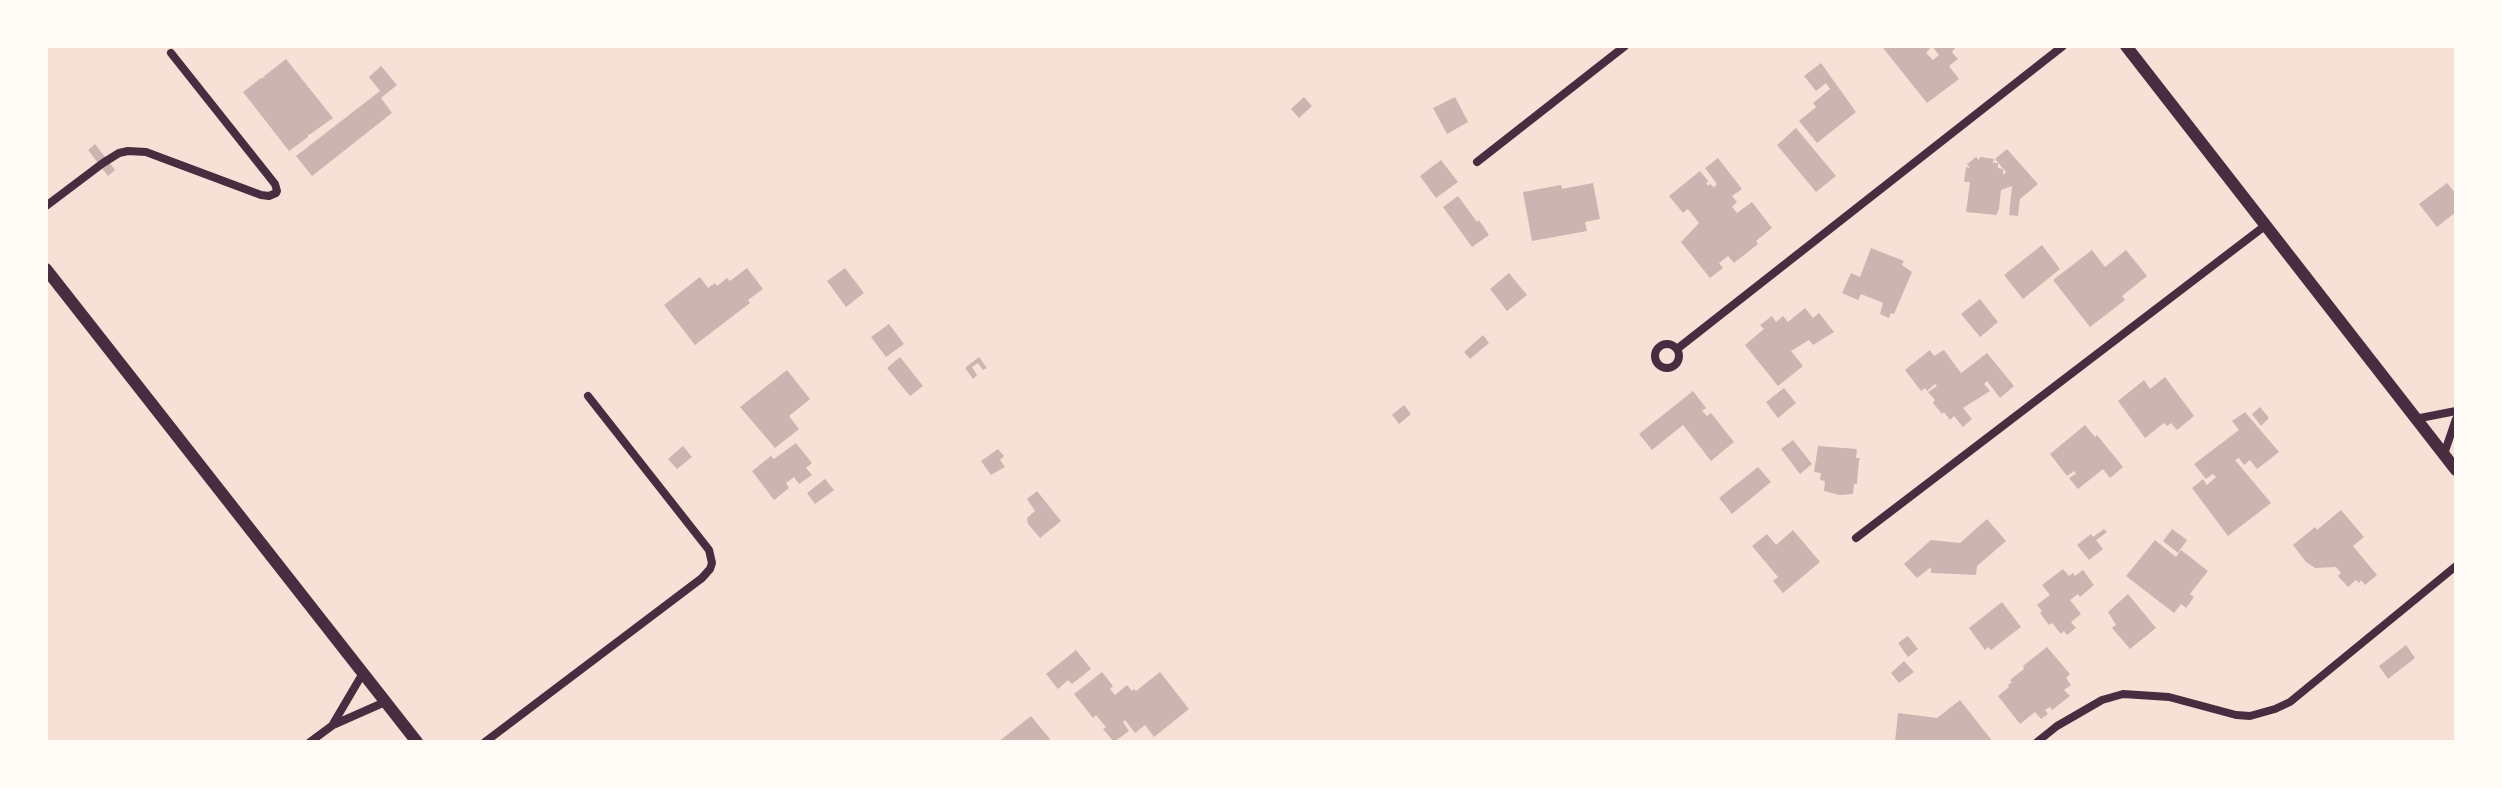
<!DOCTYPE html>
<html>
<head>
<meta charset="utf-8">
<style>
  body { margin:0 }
  #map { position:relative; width:2502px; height:788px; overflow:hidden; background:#f7e1d7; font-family:Karla,sans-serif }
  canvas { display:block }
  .frame { position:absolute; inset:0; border:48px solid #fffaf5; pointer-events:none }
</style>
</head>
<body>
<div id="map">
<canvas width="2502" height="788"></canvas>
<div class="frame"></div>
</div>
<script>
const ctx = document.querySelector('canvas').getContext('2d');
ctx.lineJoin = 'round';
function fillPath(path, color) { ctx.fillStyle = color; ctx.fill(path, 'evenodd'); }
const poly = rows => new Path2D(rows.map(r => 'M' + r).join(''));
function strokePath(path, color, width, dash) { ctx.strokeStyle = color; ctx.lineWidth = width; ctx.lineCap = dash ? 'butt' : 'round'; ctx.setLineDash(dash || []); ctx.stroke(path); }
const building = poly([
  [1886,46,1932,46,1926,53,1933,60,1939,55,1932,46,1954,46,1955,48,1952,52,1958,59,1949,66,1959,79,1927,103,1883,48],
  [286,59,333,118,309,135,308,134,308,137,289,151,243,92,261,78,265,78,263,77],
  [1821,63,1856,112,1817,143,1799,121,1816,107,1813,103,1830,89,1826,83,1816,91,1804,76],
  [381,66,397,85,381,98,392,113,312,176,296,156,380,91,369,77],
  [1304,97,1312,106,1299,118,1291,109],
  [1455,97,1468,122,1447,134,1433,108],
  [1796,128,1836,176,1816,192,1777,145],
  [95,144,115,170,108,176,88,150],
  [2007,149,2038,184,2020,199,2018,216,2009,215,2012,186,2001,190,1999,209,1996,215,1966,212,1970,182,1964,182,1966,167,1970,168,1967,164,1976,157,1979,160,1980,157,1994,159,1993,163,1998,163,1998,168,2003,169,2003,175,2006,172,1995,159],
  [1718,158,1742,189,1732,196,1737,202,1732,207,1737,213,1752,202,1772,228,1756,241,1758,244,1734,263,1728,256,1719,263,1723,268,1710,278,1681,242,1699,223,1688,209,1683,213,1669,196,1700,171,1709,182,1706,183,1708,186,1710,184,1717,190,1714,187,1717,184,1705,168],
  [1441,160,1458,182,1436,198,1420,176],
  [1593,183,1600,219,1585,222,1587,231,1532,241,1523,192,1561,185,1562,189],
  [2447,183,2456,194,2456,212,2437,227,2419,204],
  [1458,196,1477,222,1479,220,1489,235,1472,247,1443,207],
  [2042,245,2060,269,2023,299,2004,275],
  [1871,248,1904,261,1902,265,1912,272,1894,314,1891,313,1889,318,1880,314,1883,303,1861,294,1858,300,1842,293,1851,273,1860,277],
  [2092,250,2105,267,2126,250,2147,276,2122,296,2125,300,2090,327,2053,280],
  [747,268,763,289,748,300,750,303,695,345,664,305,700,277,708,288,715,283,717,286,727,278,730,281],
  [845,268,864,293,846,307,827,281],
  [1509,273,1527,295,1507,311,1490,289],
  [1980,299,1998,322,1980,337,1961,314],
  [1805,308,1813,318,1819,313,1834,332,1813,345,1809,340,1791,351,1803,366,1778,386,1745,345,1764,329,1760,325,1772,316,1776,322,1783,316,1788,322],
  [889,324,904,344,886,357,871,337],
  [1483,335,1489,343,1470,359,1464,352],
  [1930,350,1934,356,1944,350,1961,373,1987,353,2014,386,2000,398,1987,381,1984,384,1990,391,1963,408,1972,419,1963,427,1954,416,1950,420,1944,412,1942,414,1933,403,1935,400,1928,392,1937,386,1935,384,1927,391,1925,388,1921,391,1905,370],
  [900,357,923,386,910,396,887,368],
  [979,357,987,368,983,370,978,363,972,367,977,375,973,379,965,368],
  [787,370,810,399,789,416,799,429,775,448,740,407],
  [2165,377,2194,416,2177,430,2171,423,2167,426,2164,423,2145,438,2118,401,2144,380,2150,389],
  [1784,388,1796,403,1778,418,1766,402],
  [1693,391,1706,408,1702,411,1707,416,1711,413,1734,442,1711,461,1683,425,1652,450,1639,434],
  [1404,405,1411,414,1399,424,1392,415],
  [2260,407,2269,418,2261,426,2252,414],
  [2245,412,2279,452,2257,469,2250,460,2244,465,2239,458,2235,460,2271,503,2228,536,2192,488,2203,479,2207,485,2216,477,2213,474,2206,479,2194,464,2239,430,2232,421],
  [2085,425,2095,437,2097,435,2123,467,2110,478,2103,469,2078,489,2069,478,2076,474,2074,471,2067,476,2050,454],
  [1793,440,1812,464,1800,474,1781,449],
  [796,443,812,463,806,468,812,475,799,484,794,477,786,483,789,488,774,500,752,471,771,456,774,459],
  [683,446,692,457,677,469,668,459],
  [1818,446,1857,449,1856,458,1860,458,1859,460,1857,484,1854,484,1853,494,1839,495,1824,491,1825,481,1820,480,1821,473,1814,472],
  [998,449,1004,456,1000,460,1005,467,991,475,981,461],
  [1758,467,1771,482,1732,514,1719,498],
  [825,479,834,490,815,504,807,493],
  [1037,491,1061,521,1040,538,1028,524,1027,518,1035,511,1027,499],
  [2341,510,2364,537,2353,546,2377,575,2365,585,2361,580,2359,583,2356,580,2348,587,2338,576,2341,573,2336,567,2315,568,2306,562,2293,545,2315,527,2317,530],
  [1987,519,2006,541,1977,566,1976,575,1931,573,1931,567,1917,578,1904,564,1931,540,1960,543],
  [2104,529,2107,532,2096,540,2103,549,2089,560,2077,545,2091,534,2093,537],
  [2172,529,2187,540,2178,553,2163,541],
  [1793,530,1820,562,1783,593,1773,581,1778,577,1752,546,1767,534,1776,545],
  [2155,540,2176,557,2181,550,2208,571,2190,594,2194,597,2186,608,2181,604,2174,613,2126,576],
  [2063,569,2069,576,2073,573,2075,576,2083,570,2094,585,2080,597,2078,594,2070,600,2081,614,2071,622,2076,628,2067,635,2064,631,2061,634,2052,623,2049,625,2040,613,2042,611,2037,605,2050,595,2042,585],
  [2128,594,2156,628,2130,649,2112,628,2116,625,2108,612],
  [2002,602,2021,627,1991,650,1988,647,1985,650,1969,628],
  [1908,636,1918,649,1908,657,1898,643],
  [2406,645,2415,658,2388,679,2379,666],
  [2047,647,2070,674,2066,678,2071,685,2064,690,2070,696,2052,710,2050,707,2045,710,2048,714,2041,719,2035,712,2020,724,1998,696,2009,687,2008,685,2012,682,2010,680,2024,669,2023,666],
  [1076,650,1091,669,1072,684,1068,680,1058,689,1046,674],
  [1904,661,1914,672,1899,683,1891,673],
  [1102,672,1113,686,1110,689,1115,695,1127,685,1132,691,1134,689,1136,691,1160,672,1189,709,1154,737,1145,725,1135,733,1125,720,1123,722,1129,731,1114,742,1103,729,1106,727,1096,715,1093,718,1074,694],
  [1960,700,1993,742,1895,742,1898,713,1937,718],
  [1031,716,1050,739,1046,742,998,742]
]);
const minor = poly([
  [1477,162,1625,46],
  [46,206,103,163,119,153,128,151,146,152,261,195,269,196,276,193,277,191,275,184,171,53],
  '1655 356a12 12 0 1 1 24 0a12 12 0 1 1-24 0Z',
  [1677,349,2063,46],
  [2415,419,2456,411],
  [2444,454,2456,419],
  [1856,538,2266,225],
  [333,724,363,673],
  [310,742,333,725,385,702],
  [485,742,702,578,710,569,712,563,709,550,588,396],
  [2037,742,2057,726,2083,711,2102,700,2123,694,2169,697,2236,715,2250,716,2275,709,2290,702,2456,566]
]);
const tertiary = poly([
  [2126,46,2456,470],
  [46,269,417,742]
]);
fillPath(building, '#ccb4b1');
strokePath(minor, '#4a2c40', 8);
strokePath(tertiary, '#4a2c40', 12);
</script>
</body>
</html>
